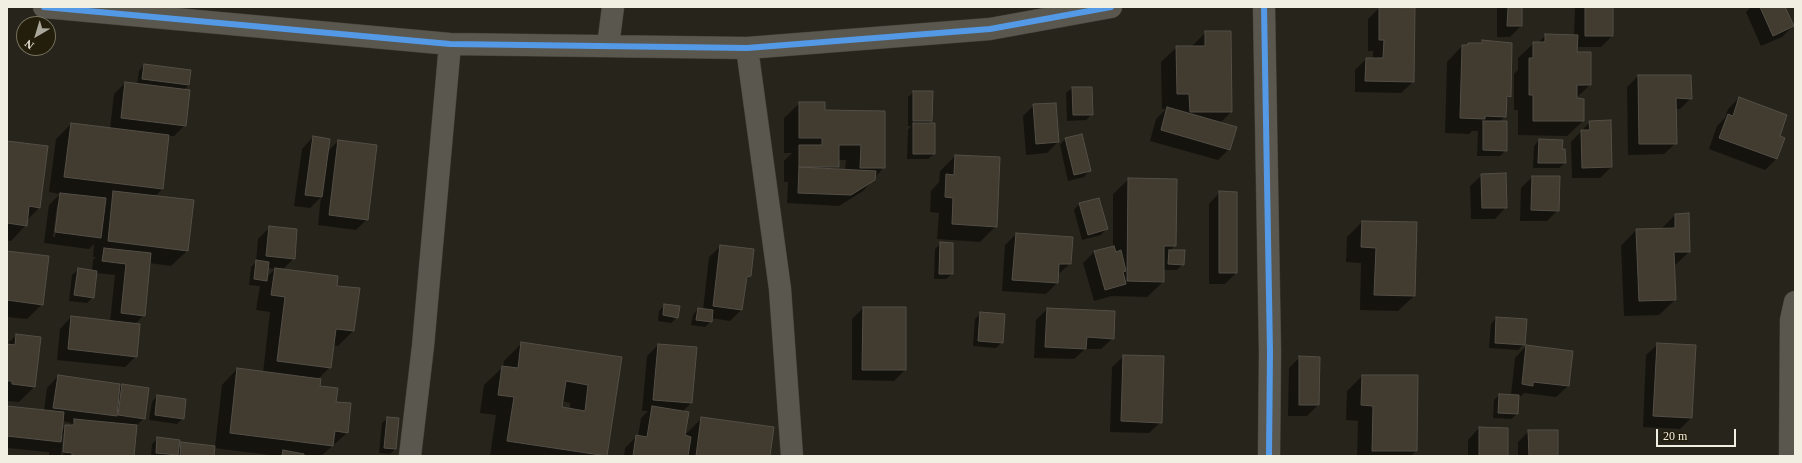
<!DOCTYPE html>
<html>
<head>
<meta charset="utf-8">
<style>
  body { margin:0 }
  #map { position:relative; width:1802px; height:463px; overflow:hidden; background:#27241b; font-family:"Times New Roman",serif }
  canvas { display:block }
  .frame { position:absolute; inset:0; border:8px solid #f1eee2; pointer-events:none }
  .north { position:absolute; left:16px; top:16px; width:40px; height:40px; box-sizing:border-box; background:#231e0b; border:1px solid #757161; border-radius:50%; rotate:218deg; font-size:11px; font-weight:700; line-height:16px; text-align:center; color:#f1eee2 }
  .north::after { content:''; display:block; margin:auto; width:14px; height:18px; background:#aaa79c; clip-path:polygon(50% 0,100% 100%,50% 72%,0 100%) }
  .scale { position:absolute; left:1656px; top:429px; width:80px; height:18px; box-sizing:border-box; border:2px solid #f1eee2; border-top:0; padding-left:5px; font-size:12px; line-height:14px; white-space:nowrap; color:#f1eee2; -webkit-text-stroke:3px #231e0b; paint-order:stroke }
</style>
</head>
<body>
<div id="map">
<canvas width="1802" height="463"></canvas>
<div class="frame"></div>
<div class="north">N</div>
<div class="scale">20 m</div>
</div>
<script>
const ctx = document.querySelector('canvas').getContext('2d');
ctx.lineJoin = 'round';
function fillPath(path, color) { ctx.fillStyle = color; ctx.fill(path, 'evenodd'); }
const poly = rows => new Path2D(rows.map(r => 'M' + r).join(''));
function strokePath(path, color, width, dash) { ctx.strokeStyle = color; ctx.lineWidth = width; ctx.lineCap = dash ? 'butt' : 'round'; ctx.setLineDash(dash || []); ctx.stroke(path); }
const shadow = poly([
  [1497,7,1521,7,1521,26,1510,37,1497,37],
  [1575,7,1612,7,1612,36,1601,47,1576,47,1576,53,1590,85,1576,98,1583,121,1567,136,1518,135,1518,110,1514,110,1514,74,1518,70,1518,58,1534,43,1538,43,1546,35,1574,36],
  [1751,7,1784,7,1793,26,1782,37,1761,46,1746,12],
  [1379,8,1413,82,1401,93,1355,92,1355,70,1366,59,1373,59,1373,51,1368,51,1368,19],
  [1206,32,1231,112,1220,123,1229,149,1218,160,1150,141,1156,119,1166,109,1162,109,1161,62,1177,47,1191,47],
  [1482,41,1497,41,1510,96,1506,100,1505,116,1500,122,1506,150,1500,156,1477,156,1478,131,1472,131,1469,134,1445,133,1447,62,1462,46,1466,46,1469,44,1479,44],
  [144,65,189,85,183,90,185,125,174,136,168,136,162,189,155,197,187,251,171,266,149,263,144,315,135,324,136,356,125,367,57,360,60,329,71,317,110,322,115,275,96,273,93,297,87,303,69,301,72,275,78,270,92,271,93,260,96,257,93,257,94,244,89,249,44,243,49,205,60,194,49,192,56,139,71,124,110,129,114,94,125,83,137,84,139,71],
  [57,205,59,205,55,237,53,237],
  [1638,76,1691,98,1680,109,1675,109,1676,143,1664,154,1628,155,1627,87],
  [1072,88,1092,114,1086,120,1067,121,1066,93],
  [914,92,932,92,931,121,928,124,934,154,928,159,907,159,908,130,911,126,908,126,908,97],
  [1739,98,1778,137,1783,139,1776,159,1765,170,1709,149,1717,126,1725,118,1728,109],
  [800,103,824,111,884,112,884,167,863,191,839,206,787,203,788,182,784,182,784,161,792,153,784,153,784,118],
  [838,160,846,160,845,171,834,170,838,167],
  [1034,105,1058,142,1047,153,1026,155,1023,116],
  [1590,122,1611,167,1600,178,1572,178,1571,142],
  [313,137,327,152,338,141,367,219,356,230,318,225,321,197,310,208,294,206,302,149],
  [1065,139,1089,171,1084,177,1068,181,1060,145],
  [1539,140,1565,163,1559,168,1533,168,1534,146],
  [7,142,39,208,27,220,26,225,11,241,7,240],
  [955,156,996,226,980,242,937,239,939,213,930,212,931,191,939,182,940,171],
  [1482,175,1506,207,1495,219,1471,219,1470,186],
  [1532,177,1558,210,1547,221,1520,221,1521,188],
  [1129,179,1175,245,1170,251,1183,264,1177,270,1163,270,1163,282,1147,297,1112,296,1094,301,1083,263,1094,252,1113,247,1113,194],
  [1220,192,1236,273,1225,284,1209,284,1209,204],
  [1098,199,1106,229,1101,235,1082,240,1074,210,1079,204],
  [1675,215,1689,252,1673,267,1675,300,1659,315,1624,316,1621,246,1636,230,1660,230],
  [1362,222,1414,296,1398,311,1360,310,1361,263,1346,262,1347,237],
  [270,227,294,258,282,270,336,287,353,331,338,346,333,345,330,367,318,379,319,387,335,403,347,433,321,456,278,456,214,448,213,456,151,456,152,444,158,438,178,447,182,444,215,447,222,385,237,369,263,373,270,312,256,310,260,286,249,285,251,267,256,262,258,239],
  [268,268,275,269,266,278],
  [1016,234,1070,264,1057,275,1057,283,1046,294,1002,291,1005,245],
  [941,243,952,274,946,279,934,279,935,249],
  [721,246,750,276,745,281,741,310,730,321,711,318,711,321,705,327,691,325,693,315,698,309,703,310,709,257],
  [7,252,42,304,27,319,7,317],
  [665,305,677,317,671,323,658,321,659,311],
  [863,308,905,308,905,370,894,381,852,380,852,319],
  [1047,309,1113,338,1101,349,1085,349,1074,359,1034,358,1036,320],
  [981,313,1002,342,996,348,973,346,975,319],
  [1496,318,1524,344,1518,350,1489,348,1491,324],
  [17,335,34,387,19,402,7,401,7,344],
  [522,343,621,358,606,456,490,456,496,415,480,413,484,385,503,367,504,361],
  [562,401,570,403,570,409,561,408],
  [1658,344,1695,346,1691,418,1680,429,1643,427,1646,355],
  [658,345,691,403,682,412,684,436,702,418,769,456,624,456,625,448,637,436,638,437,641,418,648,411,642,411,647,356],
  [1526,346,1572,352,1568,386,1556,397,1524,393,1521,396,1518,396,1517,414,1511,419,1493,418,1494,400,1499,395,1511,395,1515,358],
  [1124,356,1161,422,1149,433,1110,432,1112,367],
  [1300,357,1318,405,1307,416,1288,416,1289,368],
  [58,376,119,388,122,385,144,418,136,426,133,456,63,456,65,434,63,434,61,456,49,456,49,452,7,448,7,407,44,411,47,388],
  [62,421,72,423,61,430],
  [1362,376,1417,376,1416,451,1411,456,1357,456,1358,421,1346,420,1347,391],
  [157,396,183,418,177,424,149,420,152,402],
  [388,418,395,449,390,454,379,453,382,423],
  [1479,428,1507,429,1507,456,1468,456,1468,440],
  [1529,431,1557,456,1518,456,1518,442]
]);
const building = poly([
  [1379,7,1415,8,1414,82,1365,81,1366,58,1383,58,1384,40,1379,40,1379,7],
  [1508,7,1522,7,1522,26,1507,26,1508,7],
  [1585,7,1613,7,1613,36,1585,36,1585,7],
  [1760,7,1785,7,1794,26,1773,36,1760,7],
  [1205,31,1231,31,1232,112,1190,112,1189,94,1177,94,1176,46,1205,46,1205,31],
  [1545,34,1578,35,1577,52,1591,52,1591,85,1577,85,1577,98,1584,99,1584,121,1533,121,1533,95,1529,95,1529,58,1533,58,1533,42,1545,42,1545,34],
  [1482,40,1512,43,1511,97,1507,96,1506,117,1485,116,1485,119,1460,118,1462,45,1468,45,1468,43,1482,43,1482,40],
  [144,64,191,70,189,85,142,79,144,64],
  [1638,75,1691,75,1692,99,1676,98,1677,144,1639,144,1638,75],
  [125,82,190,90,186,126,121,118,125,82],
  [1072,87,1092,87,1093,115,1073,115,1072,87],
  [913,91,933,91,932,121,913,121,913,91],
  [1739,97,1787,115,1780,136,1785,138,1777,159,1719,138,1728,114,1733,116,1739,97],
  [799,102,825,102,825,110,885,111,885,168,860,168,861,145,839,145,839,167,799,167,799,145,822,145,822,138,799,138,799,102],
  [1056,103,1059,142,1036,144,1033,104,1056,103],
  [1167,107,1237,127,1230,150,1161,130,1167,107],
  [1611,120,1612,167,1582,168,1581,130,1590,130,1589,121,1611,120],
  [1483,121,1507,121,1507,151,1483,150,1483,121],
  [71,123,169,135,163,189,64,177,71,123],
  [913,123,935,123,935,154,913,154,913,123],
  [1082,134,1091,171,1074,175,1065,138,1082,134],
  [313,136,330,139,322,197,305,195,313,136],
  [1539,139,1563,140,1562,149,1565,149,1566,163,1538,163,1539,139],
  [338,140,377,145,368,220,329,215,338,140],
  [7,141,48,146,40,208,29,206,27,226,7,223,7,141],
  [955,155,1000,157,997,227,952,224,953,198,945,197,946,174,954,175,955,155],
  [799,167,876,171,875,180,851,195,798,193,799,167],
  [1506,173,1507,208,1482,208,1481,174,1506,173],
  [1532,176,1560,176,1559,211,1531,210,1532,176],
  [1128,178,1177,179,1176,246,1164,246,1164,282,1127,281,1128,178],
  [113,191,194,200,188,251,108,241,113,191],
  [1219,191,1237,192,1237,273,1219,273,1219,191],
  [60,193,106,198,101,238,55,232,60,193],
  [1099,198,1108,229,1088,235,1079,203,1099,198],
  [1689,213,1690,252,1674,252,1676,300,1639,301,1636,229,1675,228,1675,214,1689,213],
  [1362,221,1417,222,1415,296,1374,295,1376,248,1361,247,1362,221],
  [269,226,297,229,295,259,266,256,269,226],
  [1016,233,1073,237,1071,264,1059,264,1058,283,1012,280,1016,233],
  [940,242,953,243,953,274,939,274,940,242],
  [720,245,754,249,751,276,747,277,742,310,713,306,720,245],
  [1114,246,1116,252,1121,250,1126,271,1123,272,1126,284,1105,290,1094,251,1114,246],
  [104,248,151,253,145,316,121,313,126,264,102,261,104,248],
  [1169,250,1185,250,1184,265,1168,264,1169,250],
  [7,251,49,256,43,305,7,300,7,251],
  [256,260,269,262,267,281,254,279,256,260],
  [78,268,97,271,94,298,74,295,78,268],
  [275,268,338,276,337,286,360,288,354,331,336,329,331,368,277,361,285,297,271,295,275,268],
  [664,304,680,306,678,318,663,315,664,304],
  [863,307,906,307,906,370,862,370,863,307],
  [698,308,713,310,712,322,696,320,698,308],
  [1047,308,1115,311,1114,339,1087,337,1086,349,1045,347,1047,308],
  [980,312,1005,314,1003,343,978,341,980,312],
  [71,316,140,324,137,357,68,349,71,316],
  [1496,317,1527,319,1525,345,1495,343,1496,317],
  [16,334,41,337,35,387,12,384,12,381,7,381,7,344,15,345,16,334],
  [521,342,622,357,607,456,507,441,514,397,498,395,502,366,518,368,521,342],
  [566,381,588,385,585,411,562,407,566,381],
  [1657,343,1696,345,1692,418,1653,416,1657,343],
  [658,344,697,347,692,403,653,400,658,344],
  [1526,345,1573,351,1569,386,1533,382,1533,386,1522,384,1526,345],
  [1123,355,1164,356,1162,423,1121,421,1123,355],
  [1299,356,1320,357,1319,405,1299,405,1299,356],
  [237,368,321,379,320,386,338,388,336,402,351,403,348,433,335,431,333,446,230,433,237,368],
  [58,375,120,384,117,416,53,408,58,375],
  [1362,375,1418,375,1417,451,1372,451,1373,406,1361,405,1362,375],
  [122,384,149,388,145,419,118,415,122,384],
  [1499,394,1519,395,1518,414,1498,413,1499,394],
  [157,395,186,399,184,419,155,415,157,395],
  [7,406,64,412,61,442,7,436,7,406],
  [652,406,689,412,685,435,691,437,688,456,633,456,636,435,647,437,652,406],
  [387,417,399,418,396,449,384,448,387,417],
  [701,417,774,427,770,456,696,456,701,417],
  [74,419,137,425,134,456,72,456,72,453,63,452,65,425,74,425,74,419],
  [1479,427,1508,428,1508,456,1479,456,1479,427],
  [1528,430,1558,430,1558,456,1529,456,1528,430],
  [157,437,180,440,178,455,156,453,157,437],
  [181,442,215,446,214,456,180,456,181,442],
  [283,450,304,454,304,456,282,456,283,450]
]);
const minor = poly([
  [44,7,450,44,747,48,990,29,1111,7],
  [1264,7,1270,352,1269,456],
  [608,46,613,7],
  [747,48,780,289,792,456],
  [410,456,423,346,450,44],
  [1790,456,1791,320,1795,302]
]);
const cycleway = poly([
  [44,7,450,44,747,48,990,29,1111,7],
  [1264,7,1270,352,1269,456]
]);
fillPath(shadow, '#0007');
fillPath(building, '#413b30');
strokePath(building, '#534f47', 1);
strokePath(minor, '#403e37', 23);
strokePath(minor, '#5a574f', 22);
strokePath(cycleway, '#5399e6', 6);
</script>
</body>
</html>
